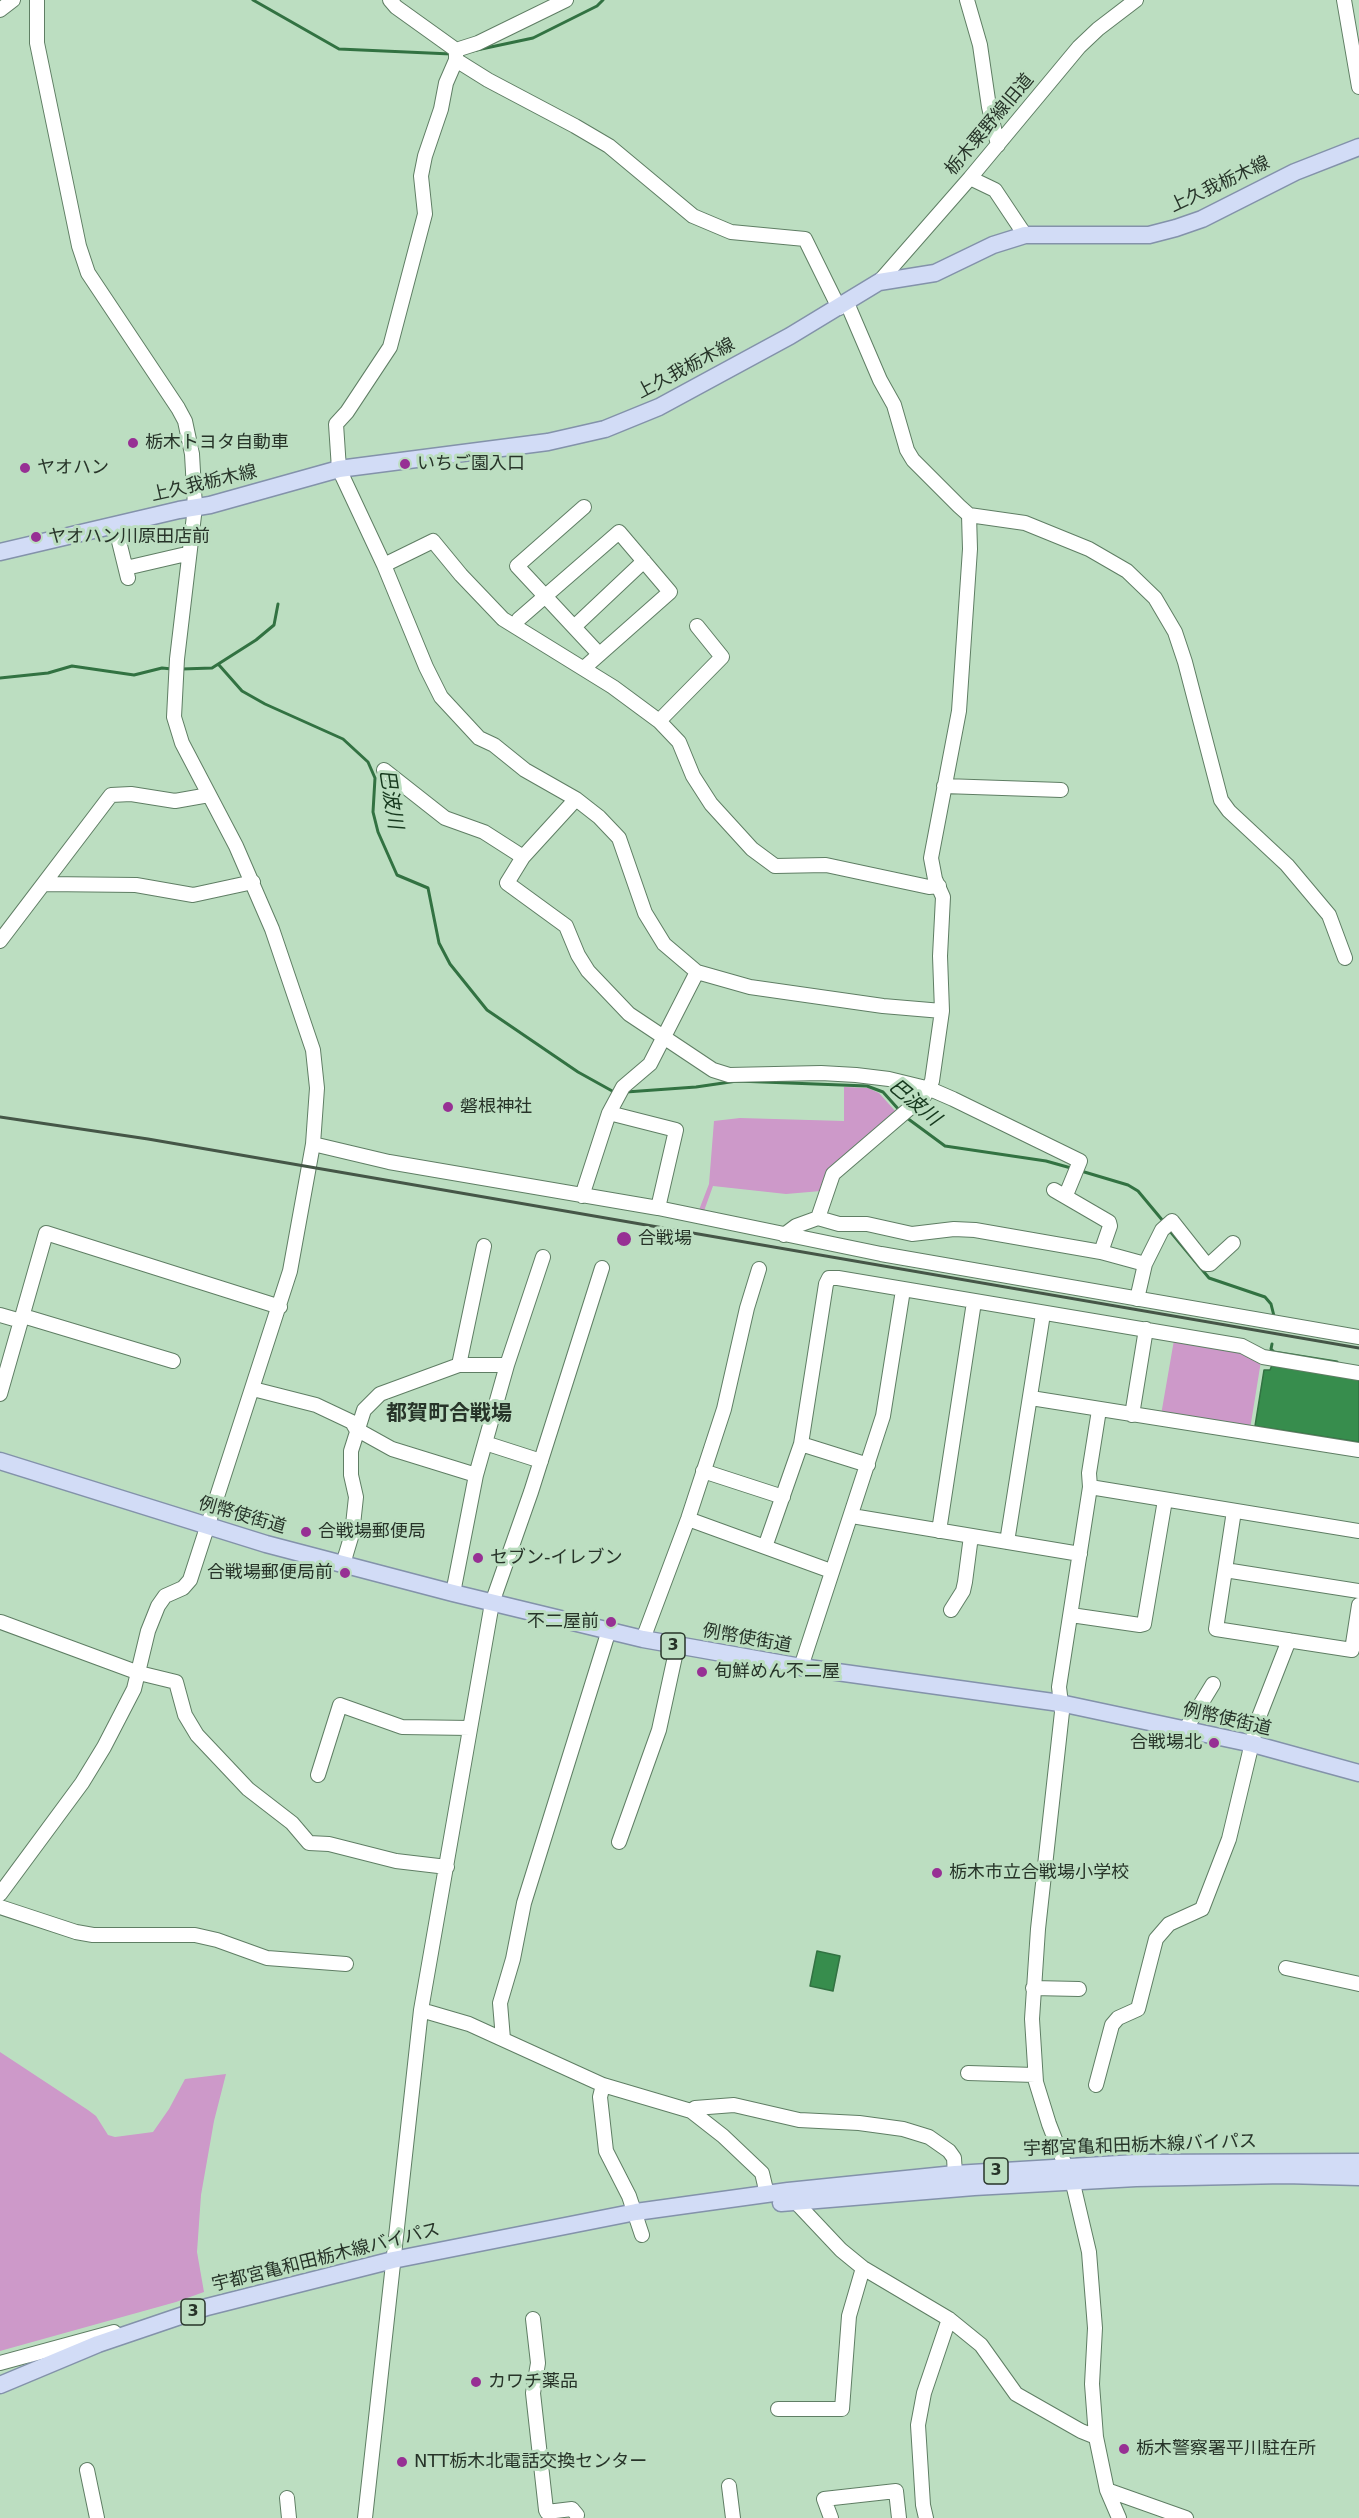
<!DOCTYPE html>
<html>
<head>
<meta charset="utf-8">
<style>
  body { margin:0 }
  canvas { display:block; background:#bcdec1 }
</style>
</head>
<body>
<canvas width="1359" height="2518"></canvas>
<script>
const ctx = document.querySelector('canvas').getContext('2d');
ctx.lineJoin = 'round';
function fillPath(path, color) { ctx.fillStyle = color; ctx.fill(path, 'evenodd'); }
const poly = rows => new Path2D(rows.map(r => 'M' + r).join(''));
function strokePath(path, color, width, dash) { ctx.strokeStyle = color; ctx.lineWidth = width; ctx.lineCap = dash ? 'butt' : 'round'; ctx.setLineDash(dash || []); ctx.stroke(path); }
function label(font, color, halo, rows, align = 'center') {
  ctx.font = font + ' "DejaVu Sans","Noto Sans JP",sans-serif'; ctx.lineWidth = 6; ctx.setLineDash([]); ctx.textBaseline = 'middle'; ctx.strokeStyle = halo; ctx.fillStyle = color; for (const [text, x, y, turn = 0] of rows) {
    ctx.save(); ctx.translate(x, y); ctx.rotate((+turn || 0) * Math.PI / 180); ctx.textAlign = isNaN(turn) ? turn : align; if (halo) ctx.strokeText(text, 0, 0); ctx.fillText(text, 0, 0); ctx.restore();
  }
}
const green = poly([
  [844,1087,868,1088,879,1093,897,1113,821,1191,786,1194,713,1186,704,1211,699,1210,709,1184,714,1121,740,1118,844,1121],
  [1174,1340,1239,1351,1261,1361,1250,1429,1161,1415],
  [0,2052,88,2110,96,2116,108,2135,115,2137,153,2132,169,2109,185,2079,226,2074,214,2121,201,2195,197,2252,204,2292,176,2302,0,2351]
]);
const water = poly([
  [1272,1365,1359,1378,1359,1442,1255,1426,1264,1370,1270,1370,1272,1365],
  [817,1951,840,1956,833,1991,810,1986,817,1951]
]);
const stream = poly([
  [253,0,339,49,451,54],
  [472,51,533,38,597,6,603,0],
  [219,665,242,691,265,704,343,739,368,762,375,778,373,812,378,832,397,875,428,888,439,943,450,964,487,1010,578,1072,614,1092],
  [182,669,212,668,256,640,274,625,278,604],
  [0,678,48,673,72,666,134,675,162,668,172,669],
  [626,1092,696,1087,737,1081,867,1086,883,1092,900,1111],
  [907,1118,945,1146,1046,1161,1071,1168],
  [1081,1171,1128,1185,1138,1191,1163,1221],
  [1169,1230,1209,1278,1265,1297,1271,1304,1274,1316],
  [1272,1344,1271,1349,1274,1352,1337,1362]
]);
const minor = poly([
  [390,0,396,7,456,50],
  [967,0,980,45,989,107,998,145],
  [1344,0,1359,87],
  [0,10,13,0],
  [456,50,456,60,446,83,441,109,425,156,421,176,425,214,390,347,347,412,336,424,339,469,384,565,426,667,441,697,479,738,494,745,525,770,576,799,599,817,619,838,645,913,664,944,697,972,750,987,883,1006,942,1011],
  [456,50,478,43,566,0],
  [456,60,488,80,575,126,609,146,693,216,731,232,805,239,839,308],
  [970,178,995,190,1025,235],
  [879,282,970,178,1079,47,1098,29,1136,0],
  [847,303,880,380,894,405,907,450,913,460,959,506,969,515,1025,523,1089,549,1127,571,1155,598,1175,632,1185,662,1221,800,1229,811,1287,865,1329,915,1345,958],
  [584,507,517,566,599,654],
  [115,525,128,578],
  [384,565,433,541,461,575,503,619,613,687,659,721,679,742,693,776,711,804,752,849,775,866,826,865,929,887,939,886],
  [126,568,182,555,189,556],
  [515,626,519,619,619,532,670,592,584,668],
  [574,627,644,561],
  [659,721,722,657,697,626],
  [384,770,445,818,484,832,523,857],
  [944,786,1061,790],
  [576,799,523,857,507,883,566,926,578,955,588,971,629,1014,713,1070,729,1075,821,1073,856,1075,889,1079,930,1089,953,1099,1080,1161,1066,1195],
  [45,884,136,885,193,895,253,882],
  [0,941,111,795,131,794,175,801,209,795],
  [609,1113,676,1130,658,1208],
  [313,1144,389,1162,658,1208,881,1254,1359,1337],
  [1054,1190,1109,1222,1110,1226,1101,1252],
  [582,1196,609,1113,623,1087,650,1064,697,972],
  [818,1218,833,1174,925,1095,932,1081,942,1011,940,956,943,897,935,879,931,858,959,711,970,549,969,515],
  [784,1235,796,1226,818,1218,839,1224,867,1224,912,1234,954,1229,975,1230,1101,1252,1145,1264,1137,1299],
  [1145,1264,1162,1230,1172,1221,1206,1264,1210,1264,1233,1243],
  [0,1315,21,1321],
  [23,1316,173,1361],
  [459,1365,484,1246],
  [253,1389,316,1405,352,1422,356,1429,392,1449,476,1475],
  [0,1394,46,1233,280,1307],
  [1031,1398,1359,1450],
  [1099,1410,1089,1473,1090,1487,1059,1687,1062,1712,1038,1929,1032,2019,1036,2082,1049,2124,1074,2188,1089,2252,1095,2328,1092,2384,1096,2437,1107,2490,1119,2518],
  [1132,1415,1146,1329],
  [485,1443,541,1461],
  [801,1444,868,1465],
  [703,1471,783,1497],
  [1090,1487,1359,1531],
  [1234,1511,1216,1629,1352,1650,1359,1605],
  [852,1516,1080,1554],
  [688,1519,831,1571],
  [939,1531,974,1302],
  [1007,1542,1043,1314],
  [765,1547,801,1444,826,1284,829,1278,838,1278,1242,1346,1263,1357,1359,1373],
  [343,1564,352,1534,356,1497,351,1475,351,1451,364,1410,380,1394,459,1365,507,1365],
  [1225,1570,1359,1591],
  [453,1593,476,1475,507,1365,543,1257],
  [951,1610,963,1591,965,1582,971,1536],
  [1071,1615,1140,1625,1144,1624,1165,1500],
  [1,1622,139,1673,176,1682,185,1715,197,1735,248,1789,292,1823,309,1843,329,1844,396,1861,447,1867],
  [643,1639,688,1519,724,1409,747,1308,759,1269],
  [801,1667,883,1416,903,1290],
  [1185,1730,1213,1684],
  [318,1775,340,1705,402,1727,470,1728],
  [619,1842,659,1730,677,1647],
  [0,1894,82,1783,104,1747,134,1689,148,1631,158,1606,165,1596,183,1588,190,1580,290,1271,313,1144,317,1088,313,1050,272,929,236,846,182,743,174,717,177,659,195,507,192,454,185,421,178,408,88,273,79,246,37,43,37,0],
  [0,1907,76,1932,93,1935,195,1935,217,1940,267,1958,346,1964],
  [1286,1968,1359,1984],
  [1033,1988,1079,1989],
  [421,2010,469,2024,603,2085,691,2111,723,2136,762,2173,767,2194],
  [503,2039,500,2003,513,1959,524,1903,609,1630],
  [968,2073,1035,2075],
  [603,2085,600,2097,606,2151,629,2196,642,2235],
  [1096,2085,1112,2025,1118,2018,1138,2009,1156,1939,1169,1924,1202,1909,1229,1839,1257,1722,1289,1640],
  [691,2111,695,2108,734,2105,799,2120,859,2123,903,2129,929,2137,949,2151,954,2158,955,2174],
  [791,2197,841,2250,863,2268,949,2319,981,2345,1016,2394,1081,2431,1096,2437],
  [533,2319,538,2363,533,2393,546,2510,547,2512,572,2509,577,2515],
  [0,2363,114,2332],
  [778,2409,842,2409,849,2316,863,2268],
  [87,2470,97,2518],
  [729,2486,733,2518],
  [1107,2490,1186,2518],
  [287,2498,289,2518],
  [365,2518,421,2010,492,1603,531,1492,602,1268],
  [831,2518,824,2499,896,2491,899,2518],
  [926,2518,923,2505,918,2425,924,2393,949,2319]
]);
const major = poly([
  [0,552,179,510,210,505,339,469,548,442,605,429,659,407,790,336,879,282,935,273,993,245,1025,235,1149,235,1176,228,1202,219,1295,172,1359,147],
  [0,1461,266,1544,453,1593,643,1639,801,1667,1060,1703,1253,1744,1359,1773],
  [781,2203,974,2187,1136,2178,1285,2175,1359,2177],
  [0,2385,98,2344,207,2307,393,2260,636,2212,788,2191,955,2174,1136,2163,1359,2162]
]);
const rail = poly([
  [0,1117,148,1139,1359,1348]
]);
const markers = [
  [133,443,6,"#973094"],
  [405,464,6,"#973094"],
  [25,468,6,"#973094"],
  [36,537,6,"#973094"],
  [448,1107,6,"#973094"],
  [624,1239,8,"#973094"],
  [306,1532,6,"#973094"],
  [478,1558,6,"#973094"],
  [345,1573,6,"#973094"],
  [611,1622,6,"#973094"],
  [702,1672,6,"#973094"],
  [1214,1743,6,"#973094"],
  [937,1873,6,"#973094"],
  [476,2382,6,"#973094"],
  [1124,2449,6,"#973094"],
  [402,2462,6,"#973094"]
];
const shields = [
  [673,1646,24],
  [996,2171,24],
  [193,2312,24]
];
const shieldNames = [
  ["3",673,1646],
  ["3",996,2171],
  ["3",193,2312]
];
const streetNames = [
  ["栃木粟野線旧道",990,125,-50],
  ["上久我栃木線",1220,185,-25],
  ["上久我栃木線",686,369,-28],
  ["上久我栃木線",204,484,-13],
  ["例幣使街道",242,1516,16],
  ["例幣使街道",747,1639,10],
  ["例幣使街道",1227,1720,13],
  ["宇都宮亀和田栃木線バイパス",1140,2146,-2],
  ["宇都宮亀和田栃木線バイパス",326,2258,-14]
];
const poiNames = [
  ["栃木トヨタ自動車",145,443],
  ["いちご園入口",417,464],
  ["ヤオハン",37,468],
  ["ヤオハン川原田店前",48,537],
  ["磐根神社",460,1107],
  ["合戦場",638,1239],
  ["合戦場郵便局",318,1532],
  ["セブン-イレブン",490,1558],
  ["合戦場郵便局前",333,1573,"right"],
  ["不二屋前",599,1622,"right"],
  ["旬鮮めん不二屋",714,1672],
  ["合戦場北",1202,1743,"right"],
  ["栃木市立合戦場小学校",949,1873],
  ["カワチ薬品",488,2382],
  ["栃木警察署平川駐在所",1136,2449],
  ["NTT栃木北電話交換センター",414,2462]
];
const waterNames = [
  ["巴波川",390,799,81],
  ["巴波川",914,1103,40]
];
const quarterNames = [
  ["都賀町合戦場",449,1415]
];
fillPath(green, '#cd99c9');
fillPath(water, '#378d4d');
strokePath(water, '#327242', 1.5);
strokePath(stream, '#327242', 3);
strokePath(minor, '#5f7e64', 16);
strokePath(major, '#8392aa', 19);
strokePath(minor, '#fff', 14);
strokePath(major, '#d2dcf6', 16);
strokePath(rail, '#455647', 3);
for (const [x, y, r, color] of markers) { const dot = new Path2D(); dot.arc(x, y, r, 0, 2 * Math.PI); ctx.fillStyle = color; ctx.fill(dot); strokePath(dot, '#bcdec1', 2); }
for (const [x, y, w] of shields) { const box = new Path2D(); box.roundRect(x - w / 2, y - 13, w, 26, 4.5); ctx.fillStyle = '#bcdec1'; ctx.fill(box); strokePath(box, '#273429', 1.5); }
label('bold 16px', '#273429', null, shieldNames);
label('18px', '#273429', '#bcdec1', streetNames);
label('18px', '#273429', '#bcdec1', poiNames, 'left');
label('italic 20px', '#15381d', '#bcdec1', waterNames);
label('bold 21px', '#273429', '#bcdec1', quarterNames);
</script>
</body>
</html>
